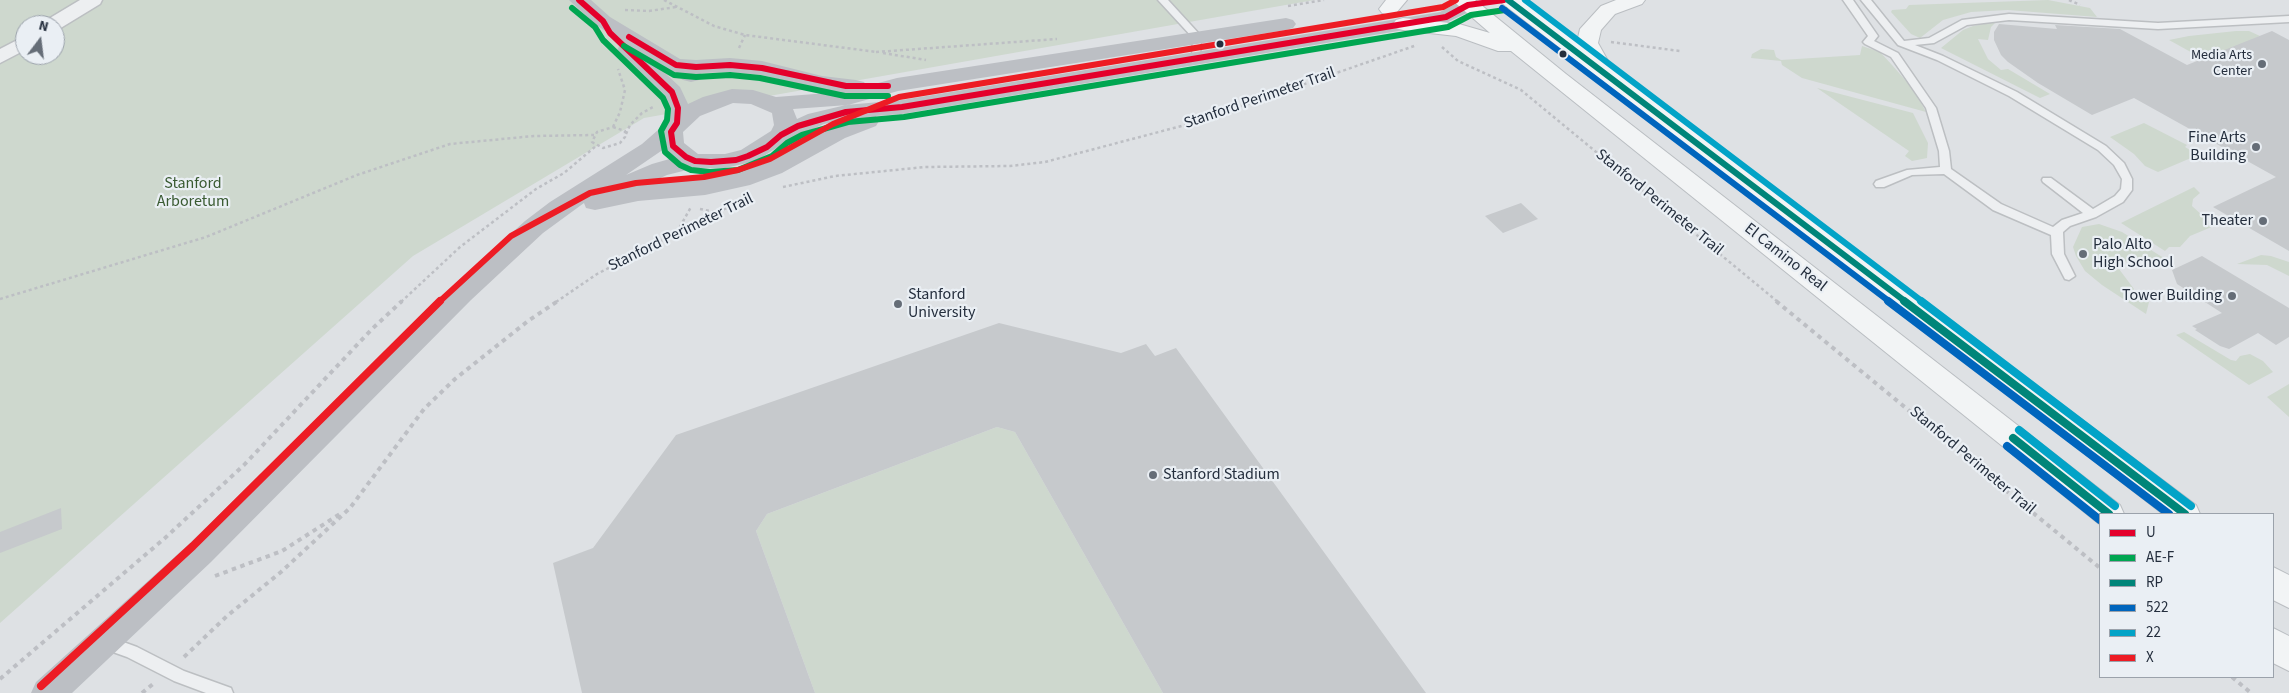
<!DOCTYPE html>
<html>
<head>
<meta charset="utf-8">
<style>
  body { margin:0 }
  #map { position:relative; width:2289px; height:693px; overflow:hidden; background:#dee1e4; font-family:"Source Sans 3",sans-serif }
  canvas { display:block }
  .legend { position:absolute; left:2099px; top:513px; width:175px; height:165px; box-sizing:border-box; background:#eaeff4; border:1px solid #9ba2ab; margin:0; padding:6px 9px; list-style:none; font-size:15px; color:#242e3d }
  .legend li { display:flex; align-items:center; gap:10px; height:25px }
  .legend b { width:25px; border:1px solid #9ba2ab }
  .north { position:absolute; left:15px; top:15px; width:50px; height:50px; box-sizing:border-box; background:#eaeff4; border:1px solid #9ba2ab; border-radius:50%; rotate:15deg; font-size:14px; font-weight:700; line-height:20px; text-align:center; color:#242e3d }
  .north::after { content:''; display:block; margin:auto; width:18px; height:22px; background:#656d77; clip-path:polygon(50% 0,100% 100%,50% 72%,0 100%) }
</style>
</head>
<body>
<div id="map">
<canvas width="2289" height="693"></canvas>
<ul class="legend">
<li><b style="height:6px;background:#e4002b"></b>U</li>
<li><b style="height:6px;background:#00a651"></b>AE-F</li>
<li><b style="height:6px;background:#008579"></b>RP</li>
<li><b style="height:6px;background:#0065bd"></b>522</li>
<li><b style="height:6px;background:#02a3c7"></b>22</li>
<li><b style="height:6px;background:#ed1c24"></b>X</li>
</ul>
<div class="north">N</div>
</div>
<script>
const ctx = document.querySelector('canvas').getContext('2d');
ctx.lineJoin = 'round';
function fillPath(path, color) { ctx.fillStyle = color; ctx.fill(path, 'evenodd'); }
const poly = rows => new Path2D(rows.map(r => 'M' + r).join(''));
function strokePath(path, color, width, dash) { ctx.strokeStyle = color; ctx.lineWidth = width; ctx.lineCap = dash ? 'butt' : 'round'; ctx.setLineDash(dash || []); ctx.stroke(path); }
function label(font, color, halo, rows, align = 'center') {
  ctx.font = font + ' "Source Sans 3",sans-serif'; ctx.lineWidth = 4.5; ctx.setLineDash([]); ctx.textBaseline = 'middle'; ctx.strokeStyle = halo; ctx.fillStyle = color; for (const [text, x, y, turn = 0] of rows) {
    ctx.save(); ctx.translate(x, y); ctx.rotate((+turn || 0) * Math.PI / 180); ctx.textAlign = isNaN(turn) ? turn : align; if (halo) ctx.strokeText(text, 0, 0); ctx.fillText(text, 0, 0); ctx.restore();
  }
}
const green = poly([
  [0,0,1314,0,644,118,413,256,0,623],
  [25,25,55,25,55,55,25,55],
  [2048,0,2090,8,2097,17,2008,10,1971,12,1943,20,1920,38,1911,34,1891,12,1892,10,1906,9,1909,5],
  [1996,22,1991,27,1988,40,1978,39,1988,59,2001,70,2008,69,2050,94,2040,98,1941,48,1963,30,1973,26],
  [2236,31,2249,31,2260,36,2207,61,2169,40,2189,36],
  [1862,46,1880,52,1892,65,1914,90,1926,112,1802,78,1782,65,1781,61,1751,58,1752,54,1761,49,1774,50,1776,57,1781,60,1860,55],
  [1817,88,1913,113,1928,143,1927,158,1912,161,1905,156,1909,151],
  [2144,123,2187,145,2185,147,2198,155,2158,172,2145,166,2134,154,2110,137],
  [2194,187,2200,193,2193,199,2192,206,2214,226,2190,236,2180,247,2169,247,2165,251,2121,223],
  [2099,224,2122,232,2167,260,2163,262,2141,262,2133,259,2116,265,2134,289,2134,294,2149,302,2146,314,2102,285,2085,271,2076,256,2073,247,2082,227],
  [2261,255,2271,256,2289,262,2289,276,2267,265,2237,264],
  [2184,332,2231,360,2236,361,2240,356,2250,354,2263,361,2273,372,2249,385,2176,335],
  [2289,384,2289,417,2267,397],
  [997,427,1015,432,1163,693,815,693,756,531,767,514]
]);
const building = poly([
  [1999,24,2057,29,2055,25,2120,29,2187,65,2272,31,2289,40,2289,251,2213,207,2276,177,2134,98,2092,115,2038,83,2008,62,2001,55,1994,40,1994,32],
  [1521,203,1538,219,1503,233,1485,216],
  [2202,256,2289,308,2289,337,2276,345,2258,333,2229,349,2220,346,2195,330,2197,329,2192,326,2222,313,2177,284,2172,270],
  [999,323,1121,353,1146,344,1155,356,1176,348,1426,693,1163,693,1015,432,997,427,767,514,756,531,815,693,582,693,553,563,593,548,676,435],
  [61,508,62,529,0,553,0,532]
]);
const pathFar1 = poly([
  [664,0,714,26,745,35,877,52],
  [2069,0,2080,5],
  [1288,6,1324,0],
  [625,10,649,11,676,7],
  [1611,42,1680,51],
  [1442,47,1458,61,1521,90,1778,302],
  [739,48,745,35],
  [876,52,1057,39],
  [883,53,926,60],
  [613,127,620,112,625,90,618,69],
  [613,127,625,131,625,137,620,143,603,148,592,142,597,132,613,127],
  [626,134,630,125,642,113,655,106],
  [783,187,835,176,925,167,1010,166,1045,162,1189,124,1417,45],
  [700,209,716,212],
  [677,232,691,207],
  [0,299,206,237,357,175,450,144,534,136,594,135],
  [401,302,460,247,536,189,564,173,596,146],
  [556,302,597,274,717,212,749,199]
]);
const path = poly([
  [1776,301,2100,568],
  [215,576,282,551,343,512],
  [184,657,227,616,281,572,350,508,424,409,455,379,528,321,558,301],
  [2232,677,2251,693],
  [0,679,165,538,244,465,372,329,402,301],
  [142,693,153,684]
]);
const lane = poly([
  [1158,0,1168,0,1201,36,1200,60,1194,60,1192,58,1193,38,1158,0],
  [1843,0,1853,0,1878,36,1874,41,1898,53,1936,108,1949,151,1951,169,2001,204,2053,227,2062,220,2083,213,2043,182,2042,180,2043,178,2051,178,2093,209,2115,196,2121,189,2122,179,2114,165,2098,150,2009,96,1937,60,1898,45,1861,0,1871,0,1904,41,1929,38,1962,20,2009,14,2158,23,2289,16,2289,22,2158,29,2009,20,1967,25,1934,43,1915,45,1943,56,2017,92,2106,146,2124,163,2132,179,2132,190,2123,202,2096,217,2070,226,2063,232,2064,254,2075,276,2069,280,2065,279,2052,254,2051,235,1993,210,1944,174,1912,175,1884,187,1876,187,1874,184,1876,181,1907,170,1940,167,1939,151,1926,108,1891,57,1865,44,1863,42,1868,36,1843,0],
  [104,635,137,647,184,671,231,688,233,693,206,693,174,681,127,657,99,647,96,642,99,637,104,635]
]);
const street = poly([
  [80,0,102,0,100,4,59,29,55,30,55,25,42,25,45,21,80,0],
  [25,36,25,50,0,63,0,49,25,36]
]);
const secondary = poly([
  [569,0,591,0,610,17,680,59,696,60,730,58,762,61,822,76,856,80,864,82,867,86,897,78,1286,18,1293,20,1296,24,1293,28,1286,30,898,91,848,105,793,109,797,119,808,114,846,105,902,100,1440,12,1463,0,1475,1,1478,5,1475,9,1446,23,902,114,876,116,879,121,876,126,845,138,782,173,750,185,705,195,638,201,595,210,586,208,584,203,543,233,471,300,211,562,72,693,31,693,36,682,189,544,453,286,525,221,550,202,642,144,666,123,667,108,662,94,617,50,620,45,626,44,596,25,569,0],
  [650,59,683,80,691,82,699,80,702,75,701,73,730,72,762,75,822,90,841,92,776,97,753,90,732,89,703,97,688,104,680,87,650,59],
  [733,103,751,104,772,113,774,125,771,131,741,150,725,154,698,154,684,143,683,132,700,116,733,103],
  [855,118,829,128,766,163,736,173,705,179,647,184,667,175,695,168,725,168,756,161,789,140,824,124,855,118],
  [664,149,673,158,652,164,626,175,664,149],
  [605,189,607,192,599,193,605,189]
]);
const primary = poly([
  [1386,0,1407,0,1396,13,1389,15,1382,13,1379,9,1386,0],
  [1452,0,1475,0,1566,74,2120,505,2124,514,2100,514,2100,524,2098,523,1511,51,1498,51,1456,36,1403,30,1396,28,1393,24,1396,20,1403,18,1459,24,1490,33,1452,0],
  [1498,0,1521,0,1577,42,1580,29,1601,6,1616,0,1645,0,1642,4,1615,14,1601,30,1598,43,1612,68,2196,505,2200,514,2163,514,1498,0],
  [2273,567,2289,575,2289,608,2273,600,2273,567],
  [2273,628,2289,636,2289,671,2273,663,2273,628]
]);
const bus1 = poly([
  [579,0,603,21,610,33,672,92,678,108,677,123,671,132,673,146,686,157,695,161,711,162,736,160,748,156,767,147,781,135,798,126,846,112,902,107,1446,17,1468,5,1504,0],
  [629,37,676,65,696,67,730,65,762,68,846,86,888,86]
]);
const bus2 = poly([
  [572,8,595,27,603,40,663,98,668,109,667,120,661,131,665,152,680,165,691,170,710,172,738,170,772,156,787,143,802,135,848,122,904,117,1448,27,1471,15,1505,10],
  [624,46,674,75,696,77,730,75,760,78,845,96,888,96]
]);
const bus3Far1 = poly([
  [1508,0,1906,302]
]);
const bus3 = poly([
  [1904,301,2185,514],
  [2013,438,2109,514]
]);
const bus4Far1 = poly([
  [1502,8,1890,302]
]);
const bus4 = poly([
  [1888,301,2169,514],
  [2007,446,2100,520]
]);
const bus5Far1 = poly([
  [1525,0,1923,302]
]);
const bus5 = poly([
  [1921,301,2191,506],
  [2019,430,2115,506]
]);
const bus6Far1 = poly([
  [439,302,511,236,590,193,636,183,704,177,738,170,770,159,833,124,899,97,1443,7,1456,0]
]);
const bus6 = poly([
  [41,686,193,546,440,301]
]);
const markers = [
  [1220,44,4.5,"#242e3d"],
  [1563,54,4.5,"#242e3d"],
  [2262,64,5,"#656d77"],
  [2256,147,5,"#656d77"],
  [2263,221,5,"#656d77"],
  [2083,254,5,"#656d77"],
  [2232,296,5,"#656d77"],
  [898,304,5,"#656d77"],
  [1153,475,5,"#656d77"]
];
const farPoinames = [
  ["Media Arts",2252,56],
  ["Center",2252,72]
];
const streetNames = [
  ["Stanford Perimeter Trail",1260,99,-19],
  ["Stanford Perimeter Trail",1659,203,39],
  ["Stanford Perimeter Trail",681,233,-26],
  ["El Camino Real",1785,258,38],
  ["Stanford Perimeter Trail",1972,461,40]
];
const poiNames = [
  ["Fine Arts",2246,138],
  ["Building",2246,156],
  ["Theater",2253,221],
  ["Palo Alto",2093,245,"left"],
  ["High School",2093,263,"left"],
  ["Stanford",908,295,"left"],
  ["University",908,313,"left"],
  ["Tower Building",2222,296],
  ["Stanford Stadium",1163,475,"left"]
];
const parkNames = [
  ["Stanford",193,184],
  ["Arboretum",193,202]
];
fillPath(green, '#ced8ce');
fillPath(building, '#c6c9cc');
strokePath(lane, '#bcbfc2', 3);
strokePath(street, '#bcbfc2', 3);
strokePath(primary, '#babec2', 2);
strokePath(pathFar1, '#bdbfc4', 2.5, [3, 3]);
strokePath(path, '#bdbfc4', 4, [4.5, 4.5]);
fillPath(lane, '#edeff1');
fillPath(street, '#edeff1');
fillPath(secondary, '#bcbfc4');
fillPath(primary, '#f2f4f5');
strokePath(bus1, '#e4002b', 6);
strokePath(bus2, '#00a651', 6);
strokePath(bus3Far1, '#008579', 6);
strokePath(bus3, '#008579', 8);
strokePath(bus4Far1, '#0065bd', 6);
strokePath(bus4, '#0065bd', 8);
strokePath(bus5Far1, '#02a3c7', 6);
strokePath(bus5, '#02a3c7', 8);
strokePath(bus6Far1, '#ed1c24', 6);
strokePath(bus6, '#ed1c24', 8);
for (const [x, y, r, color] of markers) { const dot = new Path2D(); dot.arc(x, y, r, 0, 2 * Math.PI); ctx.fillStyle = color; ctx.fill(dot); strokePath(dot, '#eaeff4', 2); }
label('14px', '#242e3d', '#eaeff4', farPoinames, 'right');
label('16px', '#242e3d', '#eaeff4', streetNames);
label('16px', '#242e3d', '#eaeff4', poiNames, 'right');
label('16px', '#395a31', '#eaeff4', parkNames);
</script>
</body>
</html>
